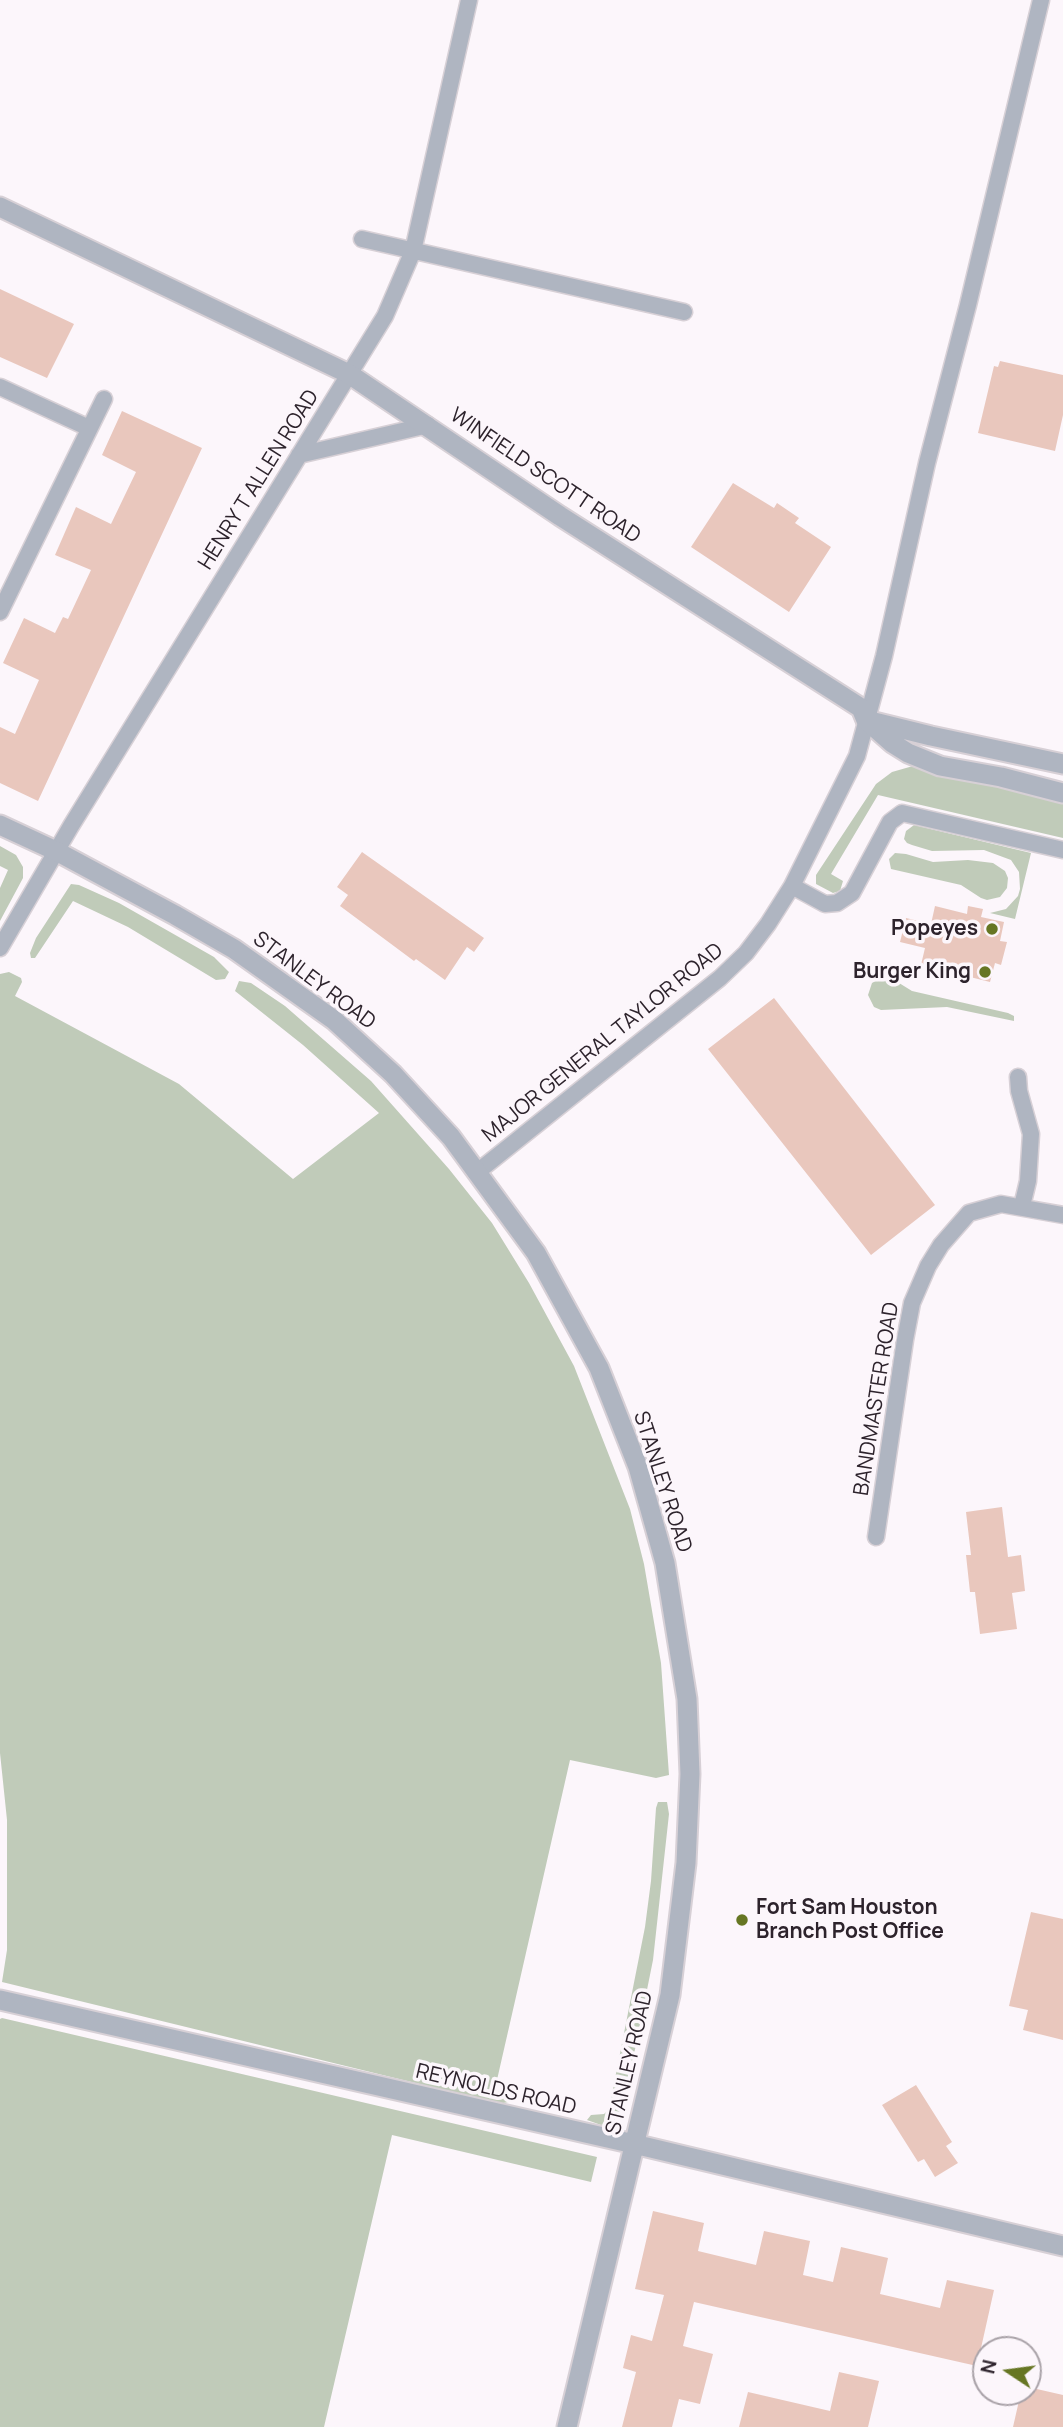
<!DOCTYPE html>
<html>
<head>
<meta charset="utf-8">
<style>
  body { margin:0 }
  #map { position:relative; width:1063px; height:2427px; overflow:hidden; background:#fcf6fb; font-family:Manrope,sans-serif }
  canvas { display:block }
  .north { position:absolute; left:972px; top:2336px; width:70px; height:70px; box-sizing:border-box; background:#fcf6fb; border:2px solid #a9a2a8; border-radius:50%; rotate:283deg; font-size:19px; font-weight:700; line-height:28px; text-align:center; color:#2d232c }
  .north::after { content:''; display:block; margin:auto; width:24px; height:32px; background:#667623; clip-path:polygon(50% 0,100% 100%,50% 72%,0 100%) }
</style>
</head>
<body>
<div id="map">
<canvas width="1063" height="2427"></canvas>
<div class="north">N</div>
</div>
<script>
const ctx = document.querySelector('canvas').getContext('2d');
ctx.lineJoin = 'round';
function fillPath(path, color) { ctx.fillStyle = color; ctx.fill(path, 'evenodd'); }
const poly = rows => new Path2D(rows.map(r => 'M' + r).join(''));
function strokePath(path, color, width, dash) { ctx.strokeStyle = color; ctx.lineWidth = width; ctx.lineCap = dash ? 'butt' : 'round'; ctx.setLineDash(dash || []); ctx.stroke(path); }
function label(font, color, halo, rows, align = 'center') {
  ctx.font = font + ' Manrope,sans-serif'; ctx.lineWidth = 7; ctx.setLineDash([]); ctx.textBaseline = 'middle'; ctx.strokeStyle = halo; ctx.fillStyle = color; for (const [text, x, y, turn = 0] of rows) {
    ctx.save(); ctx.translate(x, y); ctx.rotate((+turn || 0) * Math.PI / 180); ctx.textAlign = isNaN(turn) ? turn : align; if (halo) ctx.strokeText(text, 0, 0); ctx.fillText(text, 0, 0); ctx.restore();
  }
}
const green = poly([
  [913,766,1063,800,1063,838,878,795,831,874,843,881,840,891,833,893,816,884,816,875,876,784,892,772],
  [914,825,1031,853,1015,919,990,913,1006,909,1018,896,1020,889,1019,872,1011,860,984,850,932,851,912,845,907,843,904,839,906,831],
  [0,846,16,855,23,867,23,878,0,921,0,888,8,870,0,866],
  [895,853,906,854,933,862,968,860,993,863,1005,871,1008,878,1007,888,1000,897,987,900,981,898,961,885,891,869,889,859],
  [71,884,79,885,119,903,214,957,229,972,225,979,216,980,128,927,73,901,35,958,31,958,30,953,36,938],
  [9,972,21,978,22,982,15,996,179,1084,293,1179,379,1113,303,1045,235,991,239,981,251,983,285,1006,371,1081,449,1169,492,1223,529,1283,574,1366,630,1509,644,1564,661,1663,669,1775,656,1778,570,1760,494,2093,508,2089,512,2091,513,2099,509,2102,503,2103,489,2101,2,1982,7,1950,7,1820,0,1753,0,974],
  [891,978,912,991,1008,1013,1014,1016,1014,1021,947,1007,881,1010,874,1007,868,995,872,983,879,979],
  [658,1802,667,1802,669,1814,653,1960,623,2109,613,2122,601,2125,587,2120,591,2115,604,2114,609,2109,645,1927,651,1881,656,1808],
  [2,2018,597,2157,591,2182,392,2135,324,2427,0,2427,0,2019]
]);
const building = poly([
  [0,289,74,324,47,378,0,357],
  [1000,361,1063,375,1063,415,1055,451,978,433,994,366,998,367],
  [122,411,202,448,38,801,0,783,0,727,15,734,39,680,3,663,24,618,55,633,63,617,68,619,91,570,55,555,76,507,111,524,136,472,102,455],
  [733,483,774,508,777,503,799,518,795,523,831,547,789,612,691,547],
  [362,852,484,938,474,952,467,947,445,980,416,959,414,961,340,906,348,895,337,887],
  [935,906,967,914,968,906,983,909,981,917,1004,922,1000,941,1007,942,1001,965,995,963,990,982,962,975,961,980,920,969,925,948,900,942,906,918,931,924],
  [774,998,935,1205,871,1255,708,1049],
  [1002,1507,1008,1557,1021,1555,1025,1591,1012,1593,1017,1629,980,1634,975,1592,970,1592,966,1555,971,1555,966,1512],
  [1031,1912,1063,1919,1063,2040,1023,2030,1028,2010,1009,2006],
  [916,2085,952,2142,946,2146,958,2163,935,2177,924,2159,918,2162,882,2105],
  [653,2211,704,2223,698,2251,756,2265,764,2231,810,2241,803,2275,833,2282,841,2247,888,2258,880,2294,940,2308,947,2280,994,2290,977,2366,694,2302,683,2346,713,2354,700,2404,679,2399,672,2427,622,2427,636,2372,623,2368,631,2335,652,2341,664,2295,635,2289],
  [839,2372,879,2381,868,2427,739,2427,748,2392,830,2411],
  [1028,2387,1063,2395,1063,2427,1013,2427,1021,2392,1028,2392]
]);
const minor = poly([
  [362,239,684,312],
  [0,387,89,428],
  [299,455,428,425],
  [0,612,104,399],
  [792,886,825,904,837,903,852,893,890,822,902,813,1063,850],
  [0,948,71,826,385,316,413,251,469,0],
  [1018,1077,1019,1091,1031,1134,1028,1181,1022,1206],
  [476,1173,720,978,746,953,768,924,792,886,857,756,884,656,927,463,968,305,1041,0],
  [876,1537,905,1340,912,1303,928,1266,941,1245,969,1213,1001,1204,1063,1215]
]);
const tertiary = poly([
  [0,207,349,374,560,516,861,708,866,720,892,743,908,753,940,766,1001,777,1063,793],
  [870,721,931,736,1063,764],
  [0,825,56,851,175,915,234,949,334,1020,393,1074,451,1137,536,1253,599,1368,638,1467,665,1563,687,1699,690,1774,686,1863,670,1995,567,2427],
  [0,2000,634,2144,1063,2246]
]);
const markers = [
  [992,929,7,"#667623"],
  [985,972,7,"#667623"],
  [742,1920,7,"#667623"]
];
const streetNames = [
  ["WINFIELD SCOTT ROAD",545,476,34],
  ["HENRY T ALLEN ROAD",259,480,-58],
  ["STANLEY ROAD",314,981,37],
  ["MAJOR GENERAL TAYLOR ROAD",603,1043,-39],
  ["BANDMASTER ROAD",877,1399,-81],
  ["STANLEY ROAD",662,1482,72],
  ["STANLEY ROAD",630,2063,-77],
  ["REYNOLDS ROAD",496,2090,13]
];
const poiNames = [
  ["Popeyes",978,929],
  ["Burger King",971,972],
  ["Fort Sam Houston",756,1908,"left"],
  ["Branch Post Office",756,1932,"left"]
];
fillPath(green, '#c0cbb9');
fillPath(building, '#e9c7bd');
strokePath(minor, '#d7d0d6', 19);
strokePath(tertiary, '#d7d0d6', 23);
strokePath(minor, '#afb5c1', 16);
strokePath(tertiary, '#afb5c1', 19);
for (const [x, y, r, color] of markers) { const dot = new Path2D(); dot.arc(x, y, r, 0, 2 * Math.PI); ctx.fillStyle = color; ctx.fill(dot); strokePath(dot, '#fcf6fb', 2.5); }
label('21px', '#2d232c', '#fcf6fb', streetNames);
label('bold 21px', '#2d232c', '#fcf6fb', poiNames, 'right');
</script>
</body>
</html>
